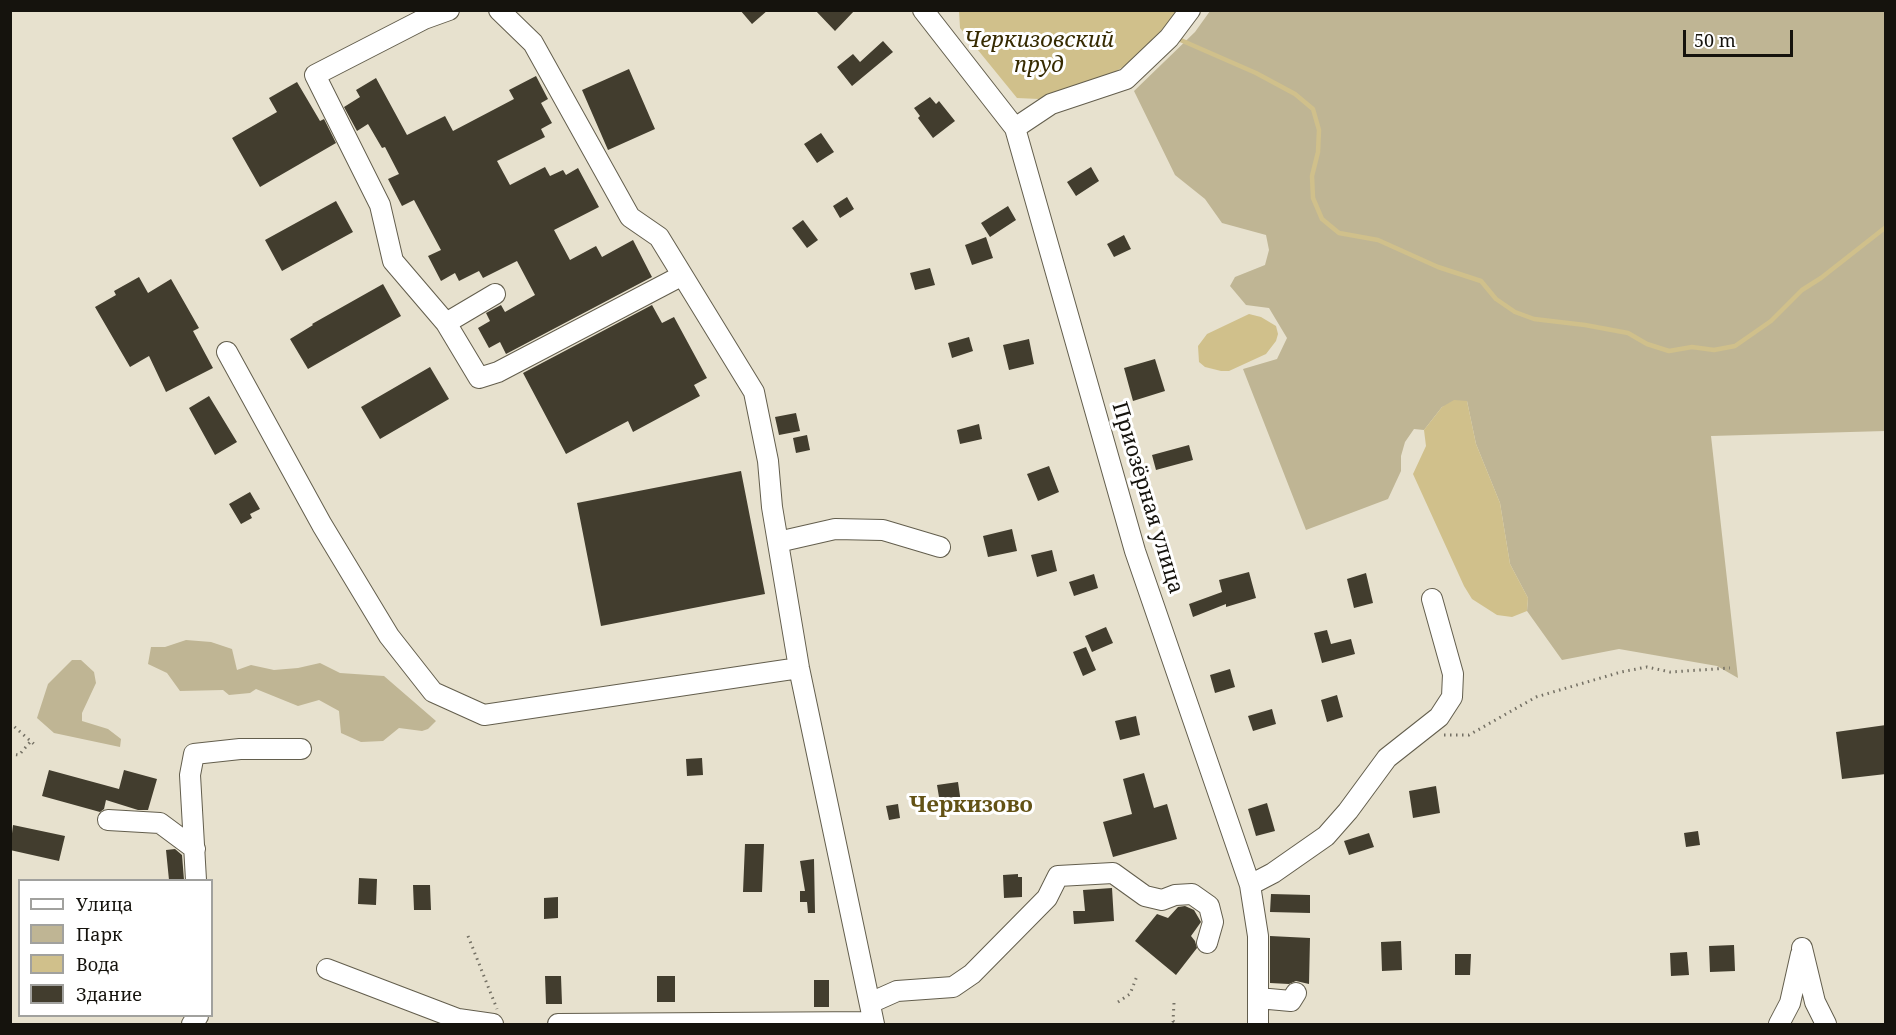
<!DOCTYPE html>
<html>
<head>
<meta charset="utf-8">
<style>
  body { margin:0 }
  #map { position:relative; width:1896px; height:1035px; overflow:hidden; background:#e7e1ce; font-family:"Noto Serif",serif }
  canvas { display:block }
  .frame { position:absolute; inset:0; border:12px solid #15130d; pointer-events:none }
  .legend { position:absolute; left:18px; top:879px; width:195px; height:138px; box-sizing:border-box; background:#fff; border:2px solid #a1a19e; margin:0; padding:8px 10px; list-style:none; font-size:18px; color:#15130d }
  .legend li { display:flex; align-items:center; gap:12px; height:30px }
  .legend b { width:30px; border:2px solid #a1a19e }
  .scale { position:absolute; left:1683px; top:30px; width:110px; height:27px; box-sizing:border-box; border:3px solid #15130d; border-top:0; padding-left:8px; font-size:18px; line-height:21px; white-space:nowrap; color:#15130d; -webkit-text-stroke:4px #fff; paint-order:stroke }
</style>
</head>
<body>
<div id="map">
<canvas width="1896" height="1035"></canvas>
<div class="frame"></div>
<ul class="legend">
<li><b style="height:8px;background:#fff"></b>Улица</li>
<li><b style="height:16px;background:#bfb594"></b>Парк</li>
<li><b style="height:16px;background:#d0c08b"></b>Вода</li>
<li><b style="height:16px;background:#423d2e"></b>Здание</li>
</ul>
<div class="scale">50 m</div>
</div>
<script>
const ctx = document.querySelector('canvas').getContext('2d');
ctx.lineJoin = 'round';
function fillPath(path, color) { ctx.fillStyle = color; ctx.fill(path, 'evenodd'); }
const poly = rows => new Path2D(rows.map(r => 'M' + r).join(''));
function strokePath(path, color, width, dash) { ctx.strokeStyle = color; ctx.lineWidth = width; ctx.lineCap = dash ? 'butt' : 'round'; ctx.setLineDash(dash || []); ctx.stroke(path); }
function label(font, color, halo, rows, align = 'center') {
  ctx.font = font + ' "Noto Serif",serif'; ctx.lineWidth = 6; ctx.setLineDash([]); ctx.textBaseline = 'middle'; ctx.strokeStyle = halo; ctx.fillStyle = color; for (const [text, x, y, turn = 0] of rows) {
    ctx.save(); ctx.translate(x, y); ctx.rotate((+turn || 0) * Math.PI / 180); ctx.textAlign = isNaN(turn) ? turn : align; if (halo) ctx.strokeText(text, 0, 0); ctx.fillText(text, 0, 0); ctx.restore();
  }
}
const green = poly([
  [1210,11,1885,11,1885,431,1711,436,1738,678,1717,666,1619,649,1562,660,1527,611,1528,598,1510,564,1500,503,1476,444,1467,401,1442,407,1424,430,1414,429,1405,442,1401,456,1401,471,1388,499,1306,530,1243,369,1277,359,1287,338,1269,308,1246,305,1230,286,1235,277,1265,265,1269,250,1266,235,1222,223,1205,199,1175,175,1134,91,1195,32],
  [186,640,211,642,232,649,237,670,251,665,274,670,298,668,320,663,340,673,384,676,436,721,428,729,422,731,399,728,383,741,361,742,341,733,339,711,319,700,298,706,256,689,250,693,229,695,223,690,180,691,167,673,148,664,151,647,165,647],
  [72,660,81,660,94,672,96,683,82,713,82,721,108,729,121,739,120,747,54,733,37,718,48,684]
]);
const water = poly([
  [959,11,1179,11,1134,60,1102,80,1039,99,1017,98,960,28],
  [1249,314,1261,317,1276,326,1278,334,1276,341,1266,354,1229,371,1221,371,1205,367,1199,362,1198,346,1207,334],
  [1454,400,1467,401,1476,444,1500,503,1510,564,1528,598,1527,611,1512,617,1497,615,1472,599,1464,586,1413,474,1426,446,1424,430,1442,407]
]);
const stream = poly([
  [1176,38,1256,73,1295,94,1313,109,1319,130,1318,152,1312,176,1313,198,1322,219,1339,233,1378,240,1438,267,1481,281,1496,299,1515,312,1534,319,1585,325,1628,333,1647,344,1669,351,1692,347,1714,350,1735,346,1771,321,1802,290,1821,278,1886,227]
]);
const building = poly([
  [740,10,768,10,752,24],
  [815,10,855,10,835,31],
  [883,41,893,52,852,86,837,67,853,54,860,62],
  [629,69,655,129,608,150,582,90],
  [536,76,548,99,541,103,552,123,541,129,545,137,497,161,510,185,545,167,550,176,563,170,566,175,578,168,599,207,554,230,570,260,596,246,602,257,633,240,652,277,506,354,500,342,489,348,478,328,490,321,486,313,501,305,505,312,535,295,517,261,483,278,479,271,459,281,455,273,441,281,428,256,441,250,414,200,402,206,388,179,399,174,385,147,382,148,368,124,357,131,344,107,360,97,356,90,376,78,407,135,445,116,453,131,514,99,509,90],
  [297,82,320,121,324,119,336,143,260,187,232,138,277,112,269,98],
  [930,97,936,104,939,101,955,121,933,138,918,118,920,116,914,108],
  [821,133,834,152,817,163,804,144],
  [1091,167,1099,181,1076,196,1067,182],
  [847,197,854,209,840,218,833,206],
  [336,201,353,232,282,271,265,240],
  [1008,206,1016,220,990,237,981,223],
  [803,220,818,240,807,248,792,228],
  [1124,235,1131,249,1114,257,1107,244],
  [986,237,993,258,972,265,965,245],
  [930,268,935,285,915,290,910,273],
  [139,277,148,293,171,279,199,328,193,331,213,368,166,392,149,356,130,367,95,307,116,295,114,291],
  [383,284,401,316,308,369,290,339,313,325,312,324],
  [652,305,662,323,674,317,707,378,694,385,700,396,633,432,628,421,566,454,523,373],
  [969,337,973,351,952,358,948,343],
  [1029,339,1034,364,1009,370,1003,345],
  [1155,359,1165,391,1133,401,1124,368],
  [430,367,449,399,380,439,361,407],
  [209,396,237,442,215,455,189,408],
  [796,413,800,431,779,435,775,417],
  [979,424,982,439,960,444,957,430],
  [807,435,810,450,796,453,793,438],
  [1189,445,1193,460,1156,470,1152,455],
  [1049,466,1059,492,1038,501,1027,474],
  [741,471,765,594,601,626,577,503],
  [250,492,260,509,250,514,252,518,241,524,229,504],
  [1012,529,1017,551,988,557,983,536],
  [1052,550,1057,571,1037,577,1031,555],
  [1249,572,1256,598,1226,607,1226,604,1193,617,1189,604,1222,592,1219,580],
  [1366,573,1373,603,1354,608,1347,579],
  [1094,574,1098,588,1074,596,1069,582],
  [1106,627,1113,643,1092,652,1085,636],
  [1327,630,1331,644,1351,639,1355,654,1322,663,1314,633],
  [1086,647,1096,670,1083,676,1073,652],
  [1230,669,1235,687,1215,693,1210,675],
  [1337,695,1343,717,1327,722,1321,700],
  [1272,709,1276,724,1253,731,1248,716],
  [1136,716,1140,735,1120,740,1115,721],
  [1886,725,1886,774,1842,779,1836,732],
  [702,758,703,775,687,776,686,759],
  [49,770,119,789,124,770,157,779,148,810,138,810,106,800,104,809,100,812,42,796],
  [1144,773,1154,808,1167,804,1177,839,1113,857,1103,822,1132,814,1123,779],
  [958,782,961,803,949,805,948,801,940,803,937,785],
  [1436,786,1440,813,1413,818,1409,791],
  [1267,803,1275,831,1256,836,1248,809],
  [898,804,900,818,889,820,886,806],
  [13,825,65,836,59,861,10,850],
  [1698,831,1700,845,1686,847,1684,833],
  [1369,833,1374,847,1349,855,1344,841],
  [745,844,764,844,762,892,743,892],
  [175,849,182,855,184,880,169,880,166,850],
  [814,859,815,913,808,913,807,902,800,902,800,891,805,891,800,861],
  [1018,874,1018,877,1022,877,1022,897,1004,898,1003,875],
  [359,878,377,879,376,905,358,904],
  [413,885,430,885,431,910,414,910],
  [1112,888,1114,921,1074,924,1073,911,1085,911,1083,890],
  [1271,894,1310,895,1310,913,1270,912],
  [558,897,558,918,544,919,544,898],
  [1185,906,1194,910,1201,922,1191,936,1195,941,1197,948,1176,975,1135,941,1157,914,1168,918,1178,907],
  [1270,936,1310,938,1309,984,1296,981,1289,984,1270,983],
  [1401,941,1402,970,1382,971,1381,942],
  [1734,945,1735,971,1710,972,1709,946],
  [1687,952,1689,975,1671,976,1670,953],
  [1455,954,1471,954,1470,975,1455,975],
  [545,976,561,976,562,1004,546,1004],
  [657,976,675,976,675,1002,657,1002],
  [814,980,829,980,829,1007,814,1007]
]);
const path = poly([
  [10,723,34,744],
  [1444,735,1469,735,1536,697,1621,672,1647,667,1670,672,1730,668],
  [10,754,19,755,31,741],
  [468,936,497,1009],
  [1118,1002,1130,994,1137,976],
  [1174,1003,1173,1021,1177,1024]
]);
const minor = poly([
  [499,10,533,43,630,217,659,237,754,392,768,461,772,507,799,668,874,1024],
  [923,10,1015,128,1135,551,1250,885,1258,936,1258,1024],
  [1015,128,1051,104,1126,79,1169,38,1190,10],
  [495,294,446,323,479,378,498,372,681,276],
  [446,323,393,261,380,205,315,75,424,19,449,10],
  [227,352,322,525,389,636,433,692,484,715,799,668],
  [778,542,835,529,883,530,940,547],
  [108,820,160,823,195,849],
  [196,880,190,775,194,754,240,749,301,749],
  [1250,885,1273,873,1326,836,1348,811,1387,758,1439,717,1452,697,1453,674,1432,599],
  [1802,948,1815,1002,1826,1024],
  [327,969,458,1019,493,1024],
  [1258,998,1291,1001,1296,993],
  [870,1003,897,991,953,987,972,974,1047,898,1058,876,1113,873,1145,896,1162,900,1175,895,1192,894,1209,906,1213,922,1207,943],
  [192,1024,198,1016],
  [558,1024,873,1022],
  [1779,1024,1790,1003,1801,954]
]);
const streetNames = [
  ["Приозёрная улица",1147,498,73]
];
const waterNames = [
  ["Черкизовский",1039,41],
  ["пруд",1039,66]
];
const neighbourhoodNames = [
  ["Черкизово",971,806]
];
fillPath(green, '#bfb594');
fillPath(water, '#d0c08b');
strokePath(stream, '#d0c08b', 4.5);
fillPath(building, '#423d2e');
strokePath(minor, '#635e4d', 22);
strokePath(path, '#747064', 3, [1.5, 4.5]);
strokePath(minor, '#fff', 20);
label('21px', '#15130d', '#fff', streetNames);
label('italic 22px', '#362a00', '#fff', waterNames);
label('bold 22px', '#635215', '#fff', neighbourhoodNames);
</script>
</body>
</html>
